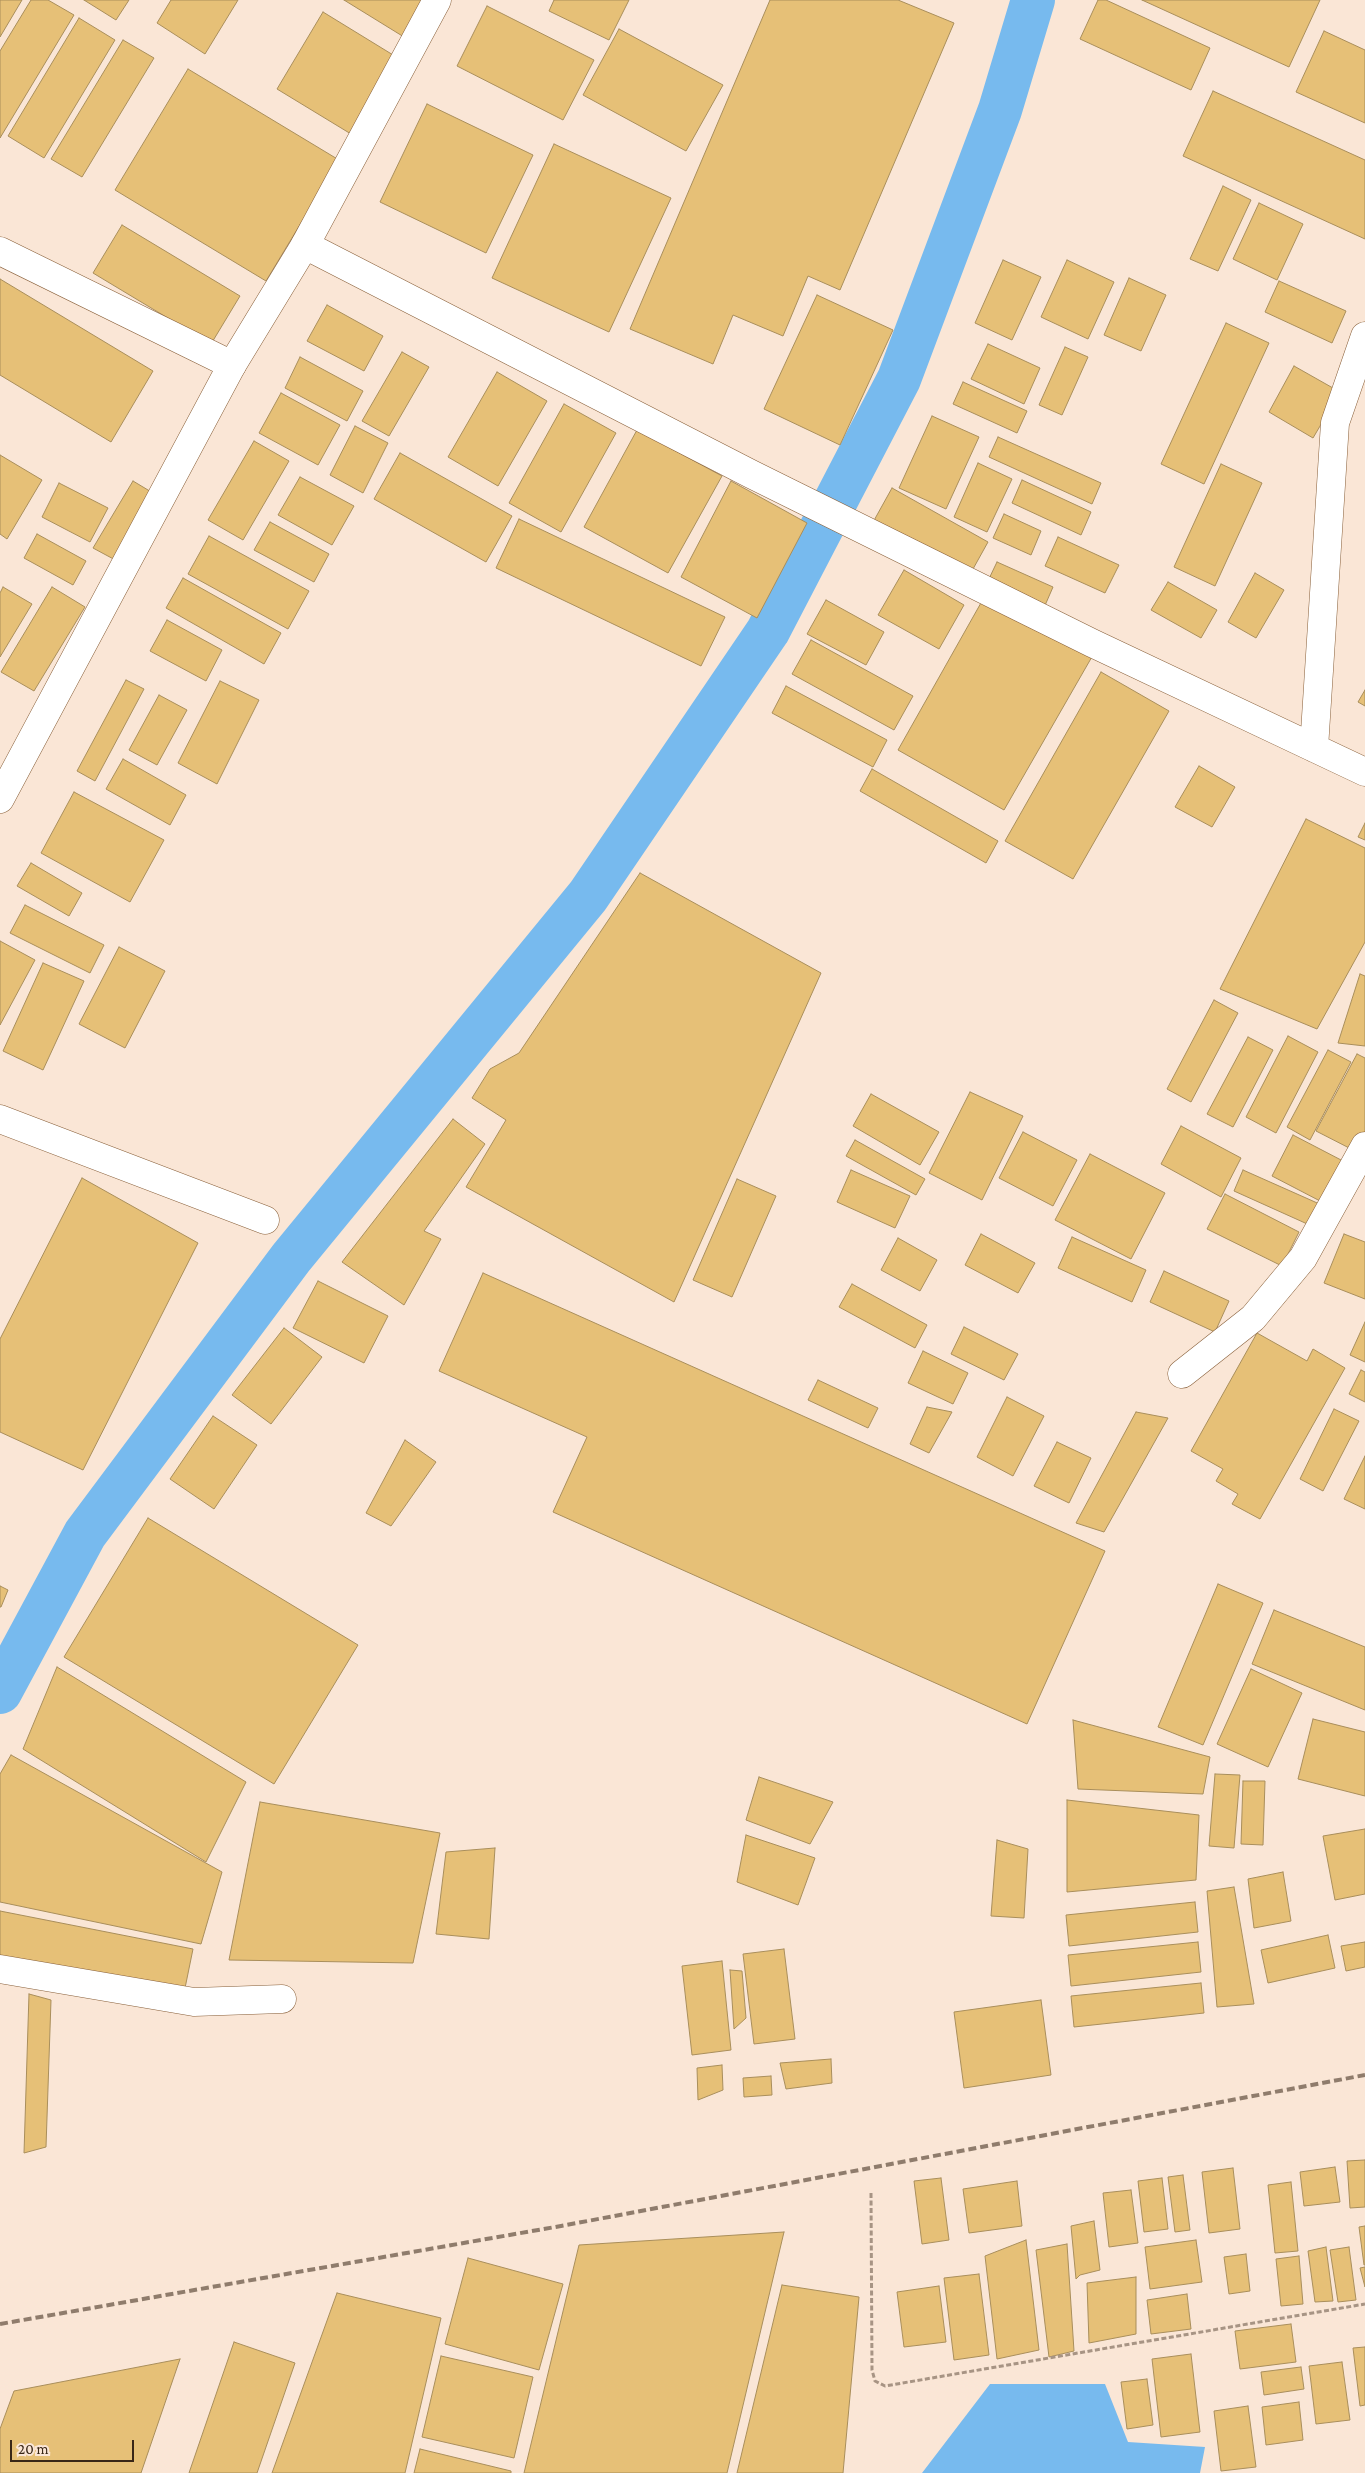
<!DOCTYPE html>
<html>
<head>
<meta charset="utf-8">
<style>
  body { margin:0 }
  #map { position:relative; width:1365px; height:2473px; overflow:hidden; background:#fae6d6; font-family:"Crimson Pro",serif }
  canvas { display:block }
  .scale { position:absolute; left:10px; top:2440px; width:124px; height:22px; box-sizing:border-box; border:2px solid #392717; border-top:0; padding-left:6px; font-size:15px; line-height:18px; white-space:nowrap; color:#392717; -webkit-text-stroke:4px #fae6d6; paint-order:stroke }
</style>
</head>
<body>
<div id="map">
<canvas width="1365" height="2473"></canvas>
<div class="scale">20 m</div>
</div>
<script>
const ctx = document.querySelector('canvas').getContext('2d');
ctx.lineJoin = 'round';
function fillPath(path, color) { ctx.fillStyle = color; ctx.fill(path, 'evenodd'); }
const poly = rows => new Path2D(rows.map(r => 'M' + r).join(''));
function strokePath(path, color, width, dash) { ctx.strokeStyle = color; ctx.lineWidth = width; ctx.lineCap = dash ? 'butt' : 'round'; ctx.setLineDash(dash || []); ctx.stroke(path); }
const water = poly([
  [990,2384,1105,2384,1128,2442,1205,2447,1200,2473,922,2473]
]);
const canal = poly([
  [0,1692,85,1534,291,1258,588,896,768,631,899,379,1000,110,1033,0]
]);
const building = poly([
  [0,0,22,0,0,37,0,0],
  [31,0,48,0,74,15,0,138,0,51,31,0],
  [84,0,129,0,116,20,84,0],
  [171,0,238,0,205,54,157,23,171,0],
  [344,0,426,0,404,37,344,0],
  [554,0,629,0,609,40,549,11,554,0],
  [770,0,898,0,954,23,840,290,808,276,783,336,733,315,713,364,630,329,770,0],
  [1098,0,1106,0,1210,48,1191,90,1080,39,1098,0],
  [1142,0,1320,0,1289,67,1142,0],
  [487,6,594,60,563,120,457,66,487,6],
  [323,12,398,58,351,134,277,89,323,12],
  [79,18,115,40,44,158,8,136,79,18],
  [619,29,723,85,686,151,583,95,619,29],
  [1324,31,1365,50,1365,123,1296,92,1324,31],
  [123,40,154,58,82,177,51,159,123,40],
  [188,69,339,160,266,281,115,190,188,69],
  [1213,91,1365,160,1365,239,1183,156,1213,91],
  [427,104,533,155,486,253,380,202,427,104],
  [554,144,671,198,609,332,492,278,554,144],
  [1223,186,1251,200,1218,271,1190,259,1223,186],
  [1259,203,1303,224,1277,280,1233,259,1259,203],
  [122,225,240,296,211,344,93,273,122,225],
  [1003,260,1041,277,1012,340,975,323,1003,260],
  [1067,260,1114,282,1088,339,1041,317,1067,260],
  [1129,278,1166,295,1141,351,1104,335,1129,278],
  [0,279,153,371,111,442,0,375,0,279],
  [1279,281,1346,311,1332,343,1265,312,1279,281],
  [817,295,893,330,840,445,764,409,817,295],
  [327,305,383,336,364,371,307,341,327,305],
  [1226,323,1269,343,1204,484,1161,464,1226,323],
  [988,344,1040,368,1024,404,971,379,988,344],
  [1065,347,1088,357,1062,415,1039,405,1065,347],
  [402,352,429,367,389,436,362,421,402,352],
  [300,357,363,391,347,421,285,388,300,357],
  [1294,366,1340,392,1313,438,1269,412,1294,366],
  [497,372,547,401,498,486,448,457,497,372],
  [963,382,1027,411,1017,433,953,404,963,382],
  [281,393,340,425,318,465,259,433,281,393],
  [564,404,616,433,561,532,509,503,564,404],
  [932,416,979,437,946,509,899,488,932,416],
  [355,426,388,443,363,493,330,475,355,426],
  [637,430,722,476,668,573,584,527,637,430],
  [998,437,1101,483,1092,504,989,457,998,437],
  [254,441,289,461,243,540,208,520,254,441],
  [400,453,512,516,486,562,374,499,400,453],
  [0,455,42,480,7,539,0,534,0,455],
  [978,463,1012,479,987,532,954,517,978,463],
  [1221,464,1262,483,1215,586,1174,567,1221,464],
  [300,477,354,506,332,545,278,515,300,477],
  [1022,480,1091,512,1081,535,1012,503,1022,480],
  [133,481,158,496,119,562,93,548,133,481],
  [731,481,807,523,757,618,681,577,731,481],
  [59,483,108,508,90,542,42,517,59,483],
  [892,488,988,542,968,578,872,524,892,488],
  [1004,514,1041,531,1031,555,993,538,1004,514],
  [519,519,725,617,701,666,496,568,519,519],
  [270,522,329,554,314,582,254,550,270,522],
  [37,534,86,561,73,585,24,558,37,534],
  [209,536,309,591,288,629,188,574,209,536],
  [1058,537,1119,565,1105,593,1045,566,1058,537],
  [997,562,1053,587,1043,610,986,585,997,562],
  [904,570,964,605,939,649,878,615,904,570],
  [1255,573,1284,590,1256,638,1228,622,1255,573],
  [183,578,281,633,264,664,166,608,183,578],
  [1168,582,1217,610,1201,638,1151,610,1168,582],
  [3,587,32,604,0,657,0,593,3,587],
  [52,587,85,607,34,691,1,672,52,587],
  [986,594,1093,655,1004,810,898,750,986,594],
  [826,600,884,632,866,665,807,634,826,600],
  [167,620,222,650,206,681,150,651,167,620],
  [811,640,913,696,894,730,792,674,811,640],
  [1101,672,1169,711,1073,879,1005,841,1101,672],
  [126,680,144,689,95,781,77,771,126,680],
  [220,681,259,700,217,784,178,763,220,681],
  [786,686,887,740,873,767,772,713,786,686],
  [1365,690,1365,706,1358,702,1365,690],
  [159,695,187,710,157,765,129,750,159,695],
  [123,759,186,795,170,825,106,789,123,759],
  [1199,766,1235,787,1212,827,1175,807,1199,766],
  [872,769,998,841,986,863,860,791,872,769],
  [74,792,164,840,130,902,41,853,74,792],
  [1306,819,1365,848,1365,942,1317,1029,1220,989,1306,819],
  [1365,823,1365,840,1358,837,1365,823],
  [31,863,82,893,69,916,17,886,31,863],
  [640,873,821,973,674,1302,466,1187,506,1120,472,1098,490,1069,519,1053,640,873],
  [25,905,104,945,90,973,10,933,25,905],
  [0,941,35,960,0,1025,0,941],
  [119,947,165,971,125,1048,79,1024,119,947],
  [43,963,84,981,43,1070,3,1051,43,963],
  [1360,974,1365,976,1365,1046,1338,1043,1360,974],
  [1214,1000,1238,1013,1191,1102,1167,1089,1214,1000],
  [1288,1036,1318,1052,1276,1133,1246,1117,1288,1036],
  [1248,1037,1273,1050,1233,1127,1207,1114,1248,1037],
  [1328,1050,1351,1062,1310,1140,1287,1127,1328,1050],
  [1357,1054,1365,1058,1365,1136,1357,1152,1316,1131,1357,1054],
  [970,1092,1023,1116,982,1200,929,1173,970,1092],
  [871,1094,939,1132,920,1165,853,1126,871,1094],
  [453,1119,485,1144,424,1231,441,1239,404,1305,342,1262,453,1119],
  [1181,1126,1241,1158,1221,1197,1161,1164,1181,1126],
  [1023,1132,1077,1160,1053,1206,999,1178,1023,1132],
  [1293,1135,1343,1161,1322,1202,1272,1176,1293,1135],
  [855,1140,925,1179,916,1195,846,1156,855,1140],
  [1090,1154,1165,1193,1131,1259,1055,1220,1090,1154],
  [851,1170,910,1196,895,1228,837,1202,851,1170],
  [1243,1170,1324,1206,1314,1227,1234,1191,1243,1170],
  [82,1178,198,1243,83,1470,0,1432,0,1339,82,1178],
  [737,1179,776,1196,732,1297,693,1280,737,1179],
  [1225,1194,1299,1232,1282,1266,1207,1229,1225,1194],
  [981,1234,1035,1263,1018,1293,965,1265,981,1234],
  [1344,1234,1365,1242,1365,1299,1324,1283,1344,1234],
  [1072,1237,1146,1270,1132,1302,1058,1268,1072,1237],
  [898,1238,937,1260,920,1291,881,1270,898,1238],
  [1164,1271,1229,1301,1215,1332,1150,1302,1164,1271],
  [483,1273,1105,1551,1027,1724,553,1512,587,1437,439,1371,483,1273],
  [318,1281,388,1316,364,1363,293,1328,318,1281],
  [852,1284,927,1325,915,1348,839,1307,852,1284],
  [1365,1322,1365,1362,1350,1355,1365,1322],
  [964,1327,1018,1354,1004,1380,951,1354,964,1327],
  [284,1328,322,1357,271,1424,232,1395,284,1328],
  [1257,1333,1307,1361,1313,1349,1345,1368,1260,1519,1232,1504,1238,1494,1216,1481,1223,1469,1191,1451,1257,1333],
  [923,1351,968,1373,953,1404,908,1383,923,1351],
  [1361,1370,1365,1372,1365,1402,1349,1394,1361,1370],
  [818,1380,878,1408,868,1428,808,1400,818,1380],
  [1007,1397,1044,1416,1013,1476,977,1457,1007,1397],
  [927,1407,952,1412,929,1453,910,1444,927,1407],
  [1334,1409,1359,1421,1323,1491,1300,1479,1334,1409],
  [1136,1412,1168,1418,1104,1532,1076,1523,1136,1412],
  [213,1416,257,1445,214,1509,170,1479,213,1416],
  [405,1440,436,1462,391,1526,366,1513,405,1440],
  [1057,1442,1091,1458,1069,1503,1034,1486,1057,1442],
  [1365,1456,1365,1509,1344,1499,1365,1456],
  [148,1518,358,1645,274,1784,64,1657,148,1518],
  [1218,1584,1263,1603,1203,1745,1158,1727,1218,1584],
  [0,1586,8,1590,1,1607,0,1607,0,1586],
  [1274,1610,1365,1647,1365,1710,1252,1664,1274,1610],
  [57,1667,246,1782,206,1862,23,1749,57,1667],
  [1251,1669,1302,1693,1268,1767,1217,1744,1251,1669],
  [1313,1719,1365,1732,1365,1796,1298,1779,1313,1719],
  [1073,1720,1210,1757,1203,1794,1078,1789,1073,1720],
  [11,1755,222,1872,201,1944,0,1902,0,1774,11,1755],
  [1215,1774,1240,1775,1234,1848,1209,1846,1215,1774],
  [759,1777,833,1802,810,1844,746,1820,759,1777],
  [1243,1781,1265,1781,1263,1845,1241,1844,1243,1781],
  [1067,1800,1199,1815,1196,1880,1067,1892,1067,1800],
  [260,1802,440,1833,413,1963,229,1960,260,1802],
  [1365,1829,1365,1894,1335,1900,1323,1836,1365,1829],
  [746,1835,815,1858,798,1905,737,1882,746,1835],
  [997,1840,1028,1849,1024,1918,991,1916,997,1840],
  [495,1848,489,1939,436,1934,446,1852,495,1848],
  [1283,1872,1291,1921,1254,1928,1248,1879,1283,1872],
  [1234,1887,1254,2004,1217,2007,1207,1891,1234,1887],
  [1195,1902,1198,1932,1069,1946,1066,1915,1195,1902],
  [0,1911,193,1949,184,1993,0,1956,0,1911],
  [1328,1935,1335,1968,1268,1983,1261,1950,1328,1935],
  [1198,1942,1201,1972,1071,1986,1068,1955,1198,1942],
  [1365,1942,1365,1967,1346,1971,1341,1946,1365,1942],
  [784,1949,795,2039,754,2044,743,1954,784,1949],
  [722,1961,731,2050,692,2055,682,1966,722,1961],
  [730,1970,742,1971,746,2018,734,2029,730,1970],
  [1201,1983,1204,2013,1074,2027,1071,1996,1201,1983],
  [29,1994,51,2000,46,2147,24,2153,29,1994],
  [1041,2000,1051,2075,964,2088,954,2012,1041,2000],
  [831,2059,832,2083,786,2089,780,2063,831,2059],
  [722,2065,723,2090,698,2100,697,2068,722,2065],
  [771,2076,772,2095,744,2097,743,2078,771,2076],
  [1365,2160,1365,2207,1350,2208,1347,2161,1365,2160],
  [1335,2167,1340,2202,1304,2206,1300,2172,1335,2167],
  [1233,2168,1240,2229,1209,2233,1202,2172,1233,2168],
  [1183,2175,1190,2230,1175,2232,1168,2177,1183,2175],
  [941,2178,949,2240,922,2244,914,2181,941,2178],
  [1162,2178,1168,2229,1144,2232,1138,2181,1162,2178],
  [1017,2181,1022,2226,969,2233,963,2189,1017,2181],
  [1291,2182,1298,2251,1275,2253,1268,2185,1291,2182],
  [1131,2190,1138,2243,1109,2247,1103,2193,1131,2190],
  [1094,2221,1100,2270,1080,2275,1076,2279,1071,2226,1094,2221],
  [1365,2226,1365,2265,1364,2265,1359,2227,1365,2226],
  [784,2232,727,2473,524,2473,579,2245,784,2232],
  [1026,2240,1039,2350,997,2359,985,2256,1026,2240],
  [1196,2240,1202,2282,1150,2289,1145,2247,1196,2240],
  [1067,2244,1074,2351,1049,2357,1036,2250,1067,2244],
  [1326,2247,1333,2301,1315,2302,1308,2251,1326,2247],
  [1349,2247,1356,2300,1338,2302,1330,2250,1349,2247],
  [1246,2254,1250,2291,1229,2294,1224,2257,1246,2254],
  [1299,2256,1303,2304,1281,2306,1276,2259,1299,2256],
  [468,2258,563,2284,539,2370,445,2344,468,2258],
  [1365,2267,1365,2287,1360,2268,1365,2267],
  [979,2274,989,2355,954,2360,944,2278,979,2274],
  [1136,2277,1136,2334,1089,2343,1087,2283,1136,2277],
  [782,2285,859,2297,843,2473,737,2473,782,2285],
  [939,2286,946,2342,904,2347,897,2292,939,2286],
  [337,2293,441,2318,405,2473,272,2473,337,2293],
  [1187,2294,1191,2329,1151,2334,1147,2300,1187,2294],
  [1291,2324,1296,2362,1240,2369,1235,2331,1291,2324],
  [234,2342,295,2363,257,2473,189,2473,234,2342],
  [1365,2347,1365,2405,1360,2406,1353,2348,1365,2347],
  [1191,2354,1200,2432,1161,2437,1152,2359,1191,2354],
  [441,2356,533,2377,514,2458,422,2437,441,2356],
  [180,2359,141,2473,0,2473,0,2429,14,2391,180,2359],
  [1342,2362,1350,2420,1316,2424,1309,2366,1342,2362],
  [1301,2367,1304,2389,1264,2395,1261,2372,1301,2367],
  [1147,2379,1153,2425,1127,2429,1121,2382,1147,2379],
  [1299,2402,1303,2440,1266,2445,1262,2407,1299,2402],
  [1248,2406,1256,2467,1221,2471,1214,2411,1248,2406],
  [420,2449,511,2471,511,2473,414,2473,420,2449]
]);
const path = poly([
  [871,2193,872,2370,875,2381,885,2386,1365,2304]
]);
const street = poly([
  [305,245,751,474,1092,643,1365,772],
  [0,251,232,365],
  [1314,748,1335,423,1365,336],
  [0,1119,265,1220],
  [1182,1374,1253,1318,1303,1258,1365,1146],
  [0,1969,194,2002,282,1999]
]);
const secondary = poly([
  [0,799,232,365,305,245,437,0]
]);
const rail = poly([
  [0,2324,561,2226,1365,2075]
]);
fillPath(water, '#77baee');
strokePath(canal, '#77baee', 44);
fillPath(building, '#e6c077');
strokePath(building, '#a98e5b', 1);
strokePath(street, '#885f39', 29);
strokePath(secondary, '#885f39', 29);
strokePath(path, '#a79484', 3, [5, 2.5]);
strokePath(street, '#fff', 28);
strokePath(secondary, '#fff', 28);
strokePath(rail, '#8f7c6c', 4, [8, 4]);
</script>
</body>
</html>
